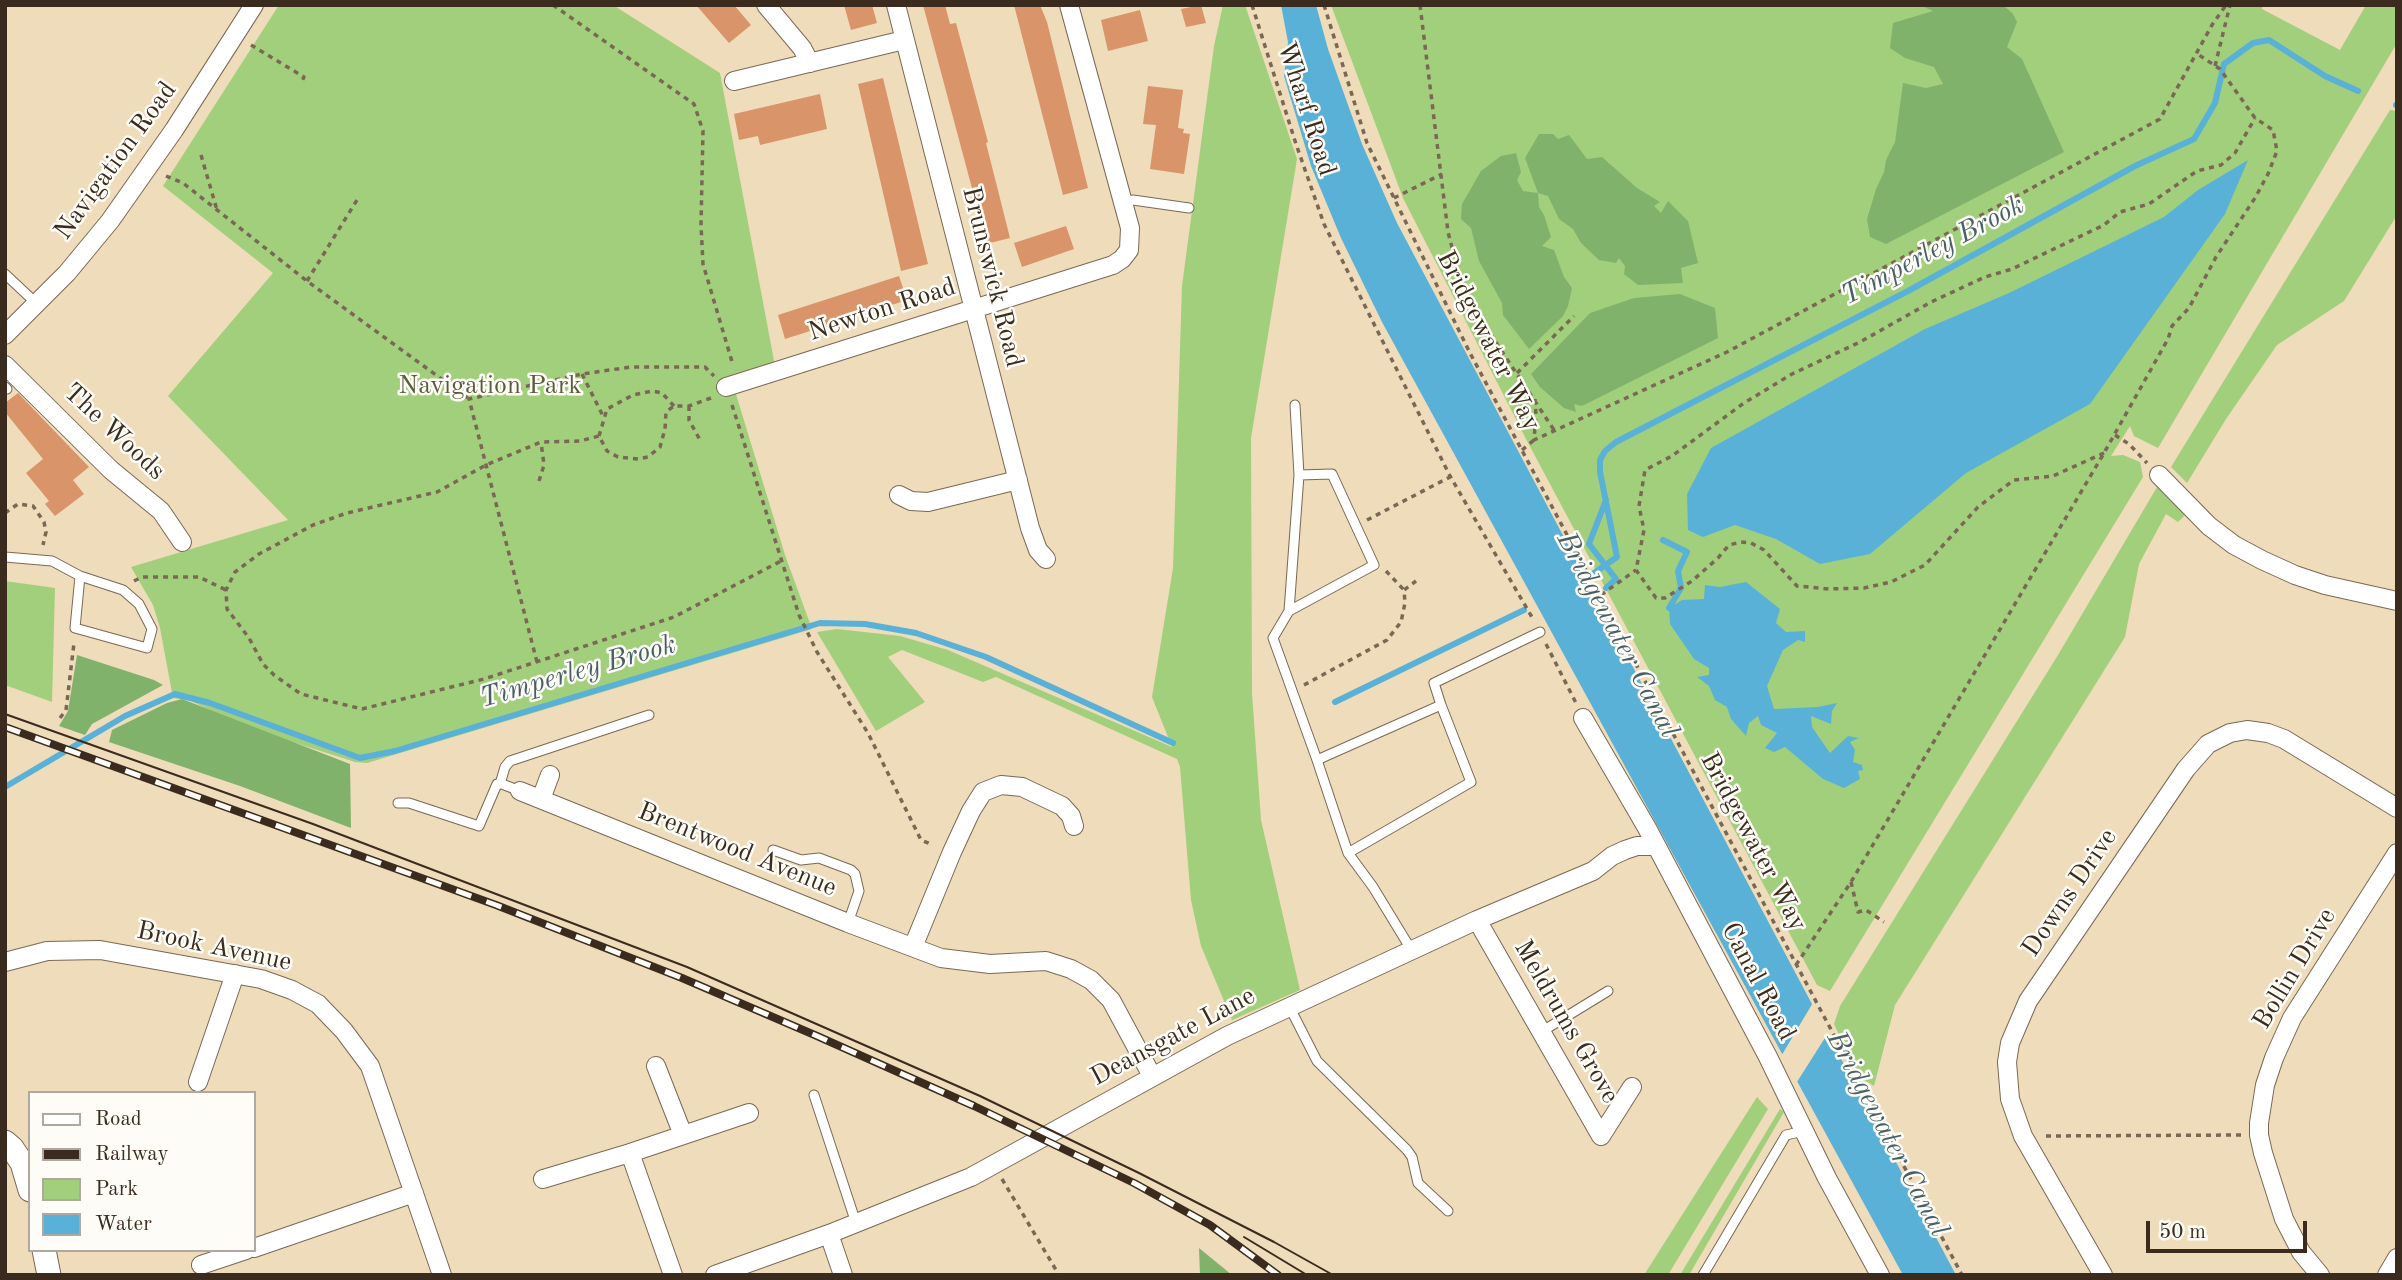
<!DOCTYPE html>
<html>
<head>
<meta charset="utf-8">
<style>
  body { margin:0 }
  #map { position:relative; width:2402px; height:1280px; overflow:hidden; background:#eedcba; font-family:"Old Standard TT",serif }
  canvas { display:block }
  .frame { position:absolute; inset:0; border:7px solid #3b2a1e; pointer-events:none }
  .legend { position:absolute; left:28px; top:1091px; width:228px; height:161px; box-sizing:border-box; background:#fdfcf7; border:2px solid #afa8a0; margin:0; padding:9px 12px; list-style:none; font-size:21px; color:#3b2a1e }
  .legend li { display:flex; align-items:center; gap:14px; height:35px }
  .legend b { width:35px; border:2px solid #afa8a0 }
  .scale { position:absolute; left:2146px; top:1221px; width:161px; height:32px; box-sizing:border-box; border:4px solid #3b2a1e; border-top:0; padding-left:9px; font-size:21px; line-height:24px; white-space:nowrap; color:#3b2a1e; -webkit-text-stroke:5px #fdfcf7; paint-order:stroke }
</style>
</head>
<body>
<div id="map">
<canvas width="2402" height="1280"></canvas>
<div class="frame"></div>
<ul class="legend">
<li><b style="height:9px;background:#fff"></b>Road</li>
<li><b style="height:9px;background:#3b2a1e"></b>Railway</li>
<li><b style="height:19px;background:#a2cf7c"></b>Park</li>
<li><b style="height:19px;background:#5ab1d7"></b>Water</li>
</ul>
<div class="scale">50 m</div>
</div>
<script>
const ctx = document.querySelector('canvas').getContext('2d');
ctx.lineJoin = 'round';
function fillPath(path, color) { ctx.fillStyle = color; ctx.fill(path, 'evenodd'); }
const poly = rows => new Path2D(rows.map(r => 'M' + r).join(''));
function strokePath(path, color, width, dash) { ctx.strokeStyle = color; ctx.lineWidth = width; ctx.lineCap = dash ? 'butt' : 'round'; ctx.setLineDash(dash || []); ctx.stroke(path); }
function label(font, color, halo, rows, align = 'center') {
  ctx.font = font + ' "Old Standard TT",serif'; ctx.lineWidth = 5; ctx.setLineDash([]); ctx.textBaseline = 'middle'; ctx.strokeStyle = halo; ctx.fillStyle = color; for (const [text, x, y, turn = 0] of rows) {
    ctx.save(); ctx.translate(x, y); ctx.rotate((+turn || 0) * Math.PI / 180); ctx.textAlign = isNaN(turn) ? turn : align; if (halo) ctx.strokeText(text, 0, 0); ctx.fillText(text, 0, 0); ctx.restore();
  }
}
const green = poly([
  [279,5,613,5,720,73,775,366,732,381,785,555,812,629,367,763,355,762,277,737,224,717,191,701,173,698,160,628,153,605,131,567,288,520,168,396,273,273,163,186],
  [1223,5,1245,5,1297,159,1251,438,1252,693,1261,820,1300,990,1232,1020,1201,946,1191,900,1180,767,1177,759,996,677,983,682,902,650,888,657,925,702,876,731,817,632,837,629,900,636,948,650,1172,747,1152,697,1173,568,1182,286,1214,46],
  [1331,5,2263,5,2262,9,2340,50,2366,5,2397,5,2397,43,2158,448,2134,436,2130,426,2111,456,2123,455,2140,462,2143,477,1830,991,1817,985,1526,439,1403,198],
  [2390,110,2397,111,2397,215,2344,301,2277,345,2226,419,2187,483,2171,467],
  [2160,482,2188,512,2178,522,2166,514,2139,564,2125,637,1895,1005,1874,1086,1859,1077,1834,1024,1840,1006,2058,655],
  [5,581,55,588,52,702,5,685],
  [1757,1097,1768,1109,1668,1275,1644,1275],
  [1780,1109,1784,1112,1689,1275,1680,1275]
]);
const forest = poly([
  [1920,5,2003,5,2013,14,2017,22,2007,47,2022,59,2064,152,1886,244,1870,237,1867,219,1876,189,1884,172,1886,160,1895,142,1903,83,1926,88,1943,84,1934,67,1905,58,1890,48,1893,23,1933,11],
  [1539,134,1553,134,1558,139,1569,135,1587,159,1602,157,1637,188,1660,202,1654,206,1661,213,1668,201,1688,221,1698,263,1681,268,1683,283,1638,285,1624,274,1625,266,1619,258,1616,263,1599,260,1581,243,1573,229,1559,219,1548,196,1538,193,1539,207,1544,215,1551,237,1542,246,1554,250,1564,277,1572,288,1568,306,1563,316,1529,349,1503,315,1502,303,1479,261,1471,228,1461,219,1462,204,1481,171,1501,156,1516,153,1521,172,1517,180,1523,191,1538,193,1525,158],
  [1680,294,1715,308,1718,338,1586,404,1581,406,1574,404,1576,412,1564,408,1540,387,1531,374,1590,313,1634,298],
  [77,655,154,680,163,685,92,724,85,735,59,726,68,711],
  [182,699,350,764,351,828,240,786,109,742,112,730,167,703],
  [1199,1248,1232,1275,1200,1275]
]);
const water = poly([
  [1281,5,1316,5,1328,49,1362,144,1397,223,1956,1275,1903,1275,1382,322,1341,238,1311,166,1284,76,1288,42],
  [2248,160,2225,214,2090,404,1966,473,1870,554,1820,564,1776,539,1735,525,1703,537,1688,530,1687,494,1711,448,1925,329,2009,293,2164,217,2198,190],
  [1746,582,1780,609,1776,623,1786,632,1805,631,1805,642,1798,640,1783,650,1767,686,1774,709,1818,707,1837,703,1832,711,1831,724,1811,716,1812,727,1830,753,1848,736,1859,738,1850,742,1855,750,1853,762,1862,765,1863,770,1858,771,1860,779,1844,788,1823,779,1785,747,1774,752,1765,748,1777,733,1761,725,1758,716,1749,723,1746,736,1731,719,1727,707,1715,700,1709,686,1697,677,1709,675,1709,668,1694,659,1670,624,1669,608,1682,600,1704,599,1705,585,1720,587]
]);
const pier = poly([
  [1814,1001,1830,1030,1795,1085,1780,1058]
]);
const stream = poly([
  [2396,105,2397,105],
  [1606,500,1589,544,1616,579,1606,588],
  [1663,540,1687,552,1678,571,1681,588,1669,608],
  [1594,573,1617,557,1600,472,1600,460,1605,451,1616,442,1908,291,2135,166,2194,139,2215,103,2224,64,2253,43,2269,40,2325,76,2358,91],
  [1335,702,1524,610],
  [5,787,125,716,175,694,210,703,360,758,395,751,820,623,865,624,916,633,986,657,1173,743]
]);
const building = poly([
  [696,5,734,5,751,25,729,43],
  [844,5,872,5,877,23,851,30],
  [923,5,945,5,950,24,956,23,988,142,986,143,1010,238,982,245,976,223,981,222],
  [1014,5,1040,5,1047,22,1088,188,1063,195],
  [1201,5,1206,23,1186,27,1181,9],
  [1140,10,1148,41,1108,51,1101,20],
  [883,78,928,264,901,271,858,84],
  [1148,86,1183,90,1178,128,1184,129,1183,133,1190,134,1184,174,1150,169,1156,125,1143,124],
  [820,94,827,129,760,145,758,136,739,140,734,114],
  [1066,226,1074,249,1022,267,1014,243],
  [899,276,907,300,785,339,778,315],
  [18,393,89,467,73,480,84,494,55,516,45,504,49,501,26,473,43,459,5,412,5,403]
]);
const path = poly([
  [553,5,694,104,703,131,701,225,703,264,733,365],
  [1252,5,1296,144,1324,224,1450,476,1533,619],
  [1324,5,1367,143,1470,353,1962,1275],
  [1420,5,1448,232,1463,290,1489,332,1554,430],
  [251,45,304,77,302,81,305,82],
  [2215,66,2230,5],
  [201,155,217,210],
  [166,176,183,183,307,281,469,399],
  [1394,198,1442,174],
  [307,281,357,200],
  [1517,373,1574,316],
  [582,374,603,416],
  [711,398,689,406,674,406,666,412,665,429,660,447,648,457,638,459,618,457,607,451,599,436,580,441,541,442,486,465,437,492,347,513,313,525,259,554,235,572,226,590,227,609,249,638,263,664,274,675,301,694,362,709,484,679,674,617,781,561],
  [1535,399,1536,415,1534,440,1727,352,2160,119,2212,25,2226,5],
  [732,405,799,615,817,652,868,733,921,840,933,845],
  [689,406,689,420,700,440],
  [2115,435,2129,444,2147,463],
  [599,436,607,409,633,395,652,391,662,393,674,406],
  [1522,450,1534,440],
  [2104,453,2053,476,2014,480,1978,507,1925,565,1891,582,1864,588,1829,589,1797,586,1764,550,1751,543,1741,542,1729,545,1718,558,1692,581,1665,598,1656,598,1636,570,1644,530,1639,506,1645,470,1672,456,1744,403,1792,374,1860,342,1931,302,1985,277,2012,269,2104,225,2120,212,2149,204,2197,171,2221,165,2235,153,2255,118],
  [539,481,544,465,541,442],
  [5,513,18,504,33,506,44,522,46,532,43,545],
  [1367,520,1450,477],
  [1386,571,1404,590],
  [134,581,142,577,199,577,226,590],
  [1601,595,1636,570],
  [1546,644,1576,703],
  [537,662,469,399,582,374,631,367,705,367,714,376],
  [1304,685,1387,640,1401,622,1405,603,1404,590,1416,581],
  [60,718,66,710,74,643],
  [1851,882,1858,912,1866,910,1884,922],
  [1796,965,1851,882,2104,453,2168,339,2172,326,2189,308,2216,257,2255,198,2268,174,2277,151,2273,130,2255,118,2220,69,2196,53],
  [2046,1136,2241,1135],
  [1002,1179,1059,1275]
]);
const service = poly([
  [1123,203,1133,200,1189,208],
  [5,274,37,304],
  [5,387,7,389],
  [1295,405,1299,475,1332,474,1374,565,1289,611,1273,638,1317,760],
  [5,557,52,561,80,576,123,590,139,604,152,629,147,648,75,628,80,576],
  [1289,611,1299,475],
  [1441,705,1434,683,1540,632],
  [500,784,505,767,510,761,649,715],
  [398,803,409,803,479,826,497,784,502,784,520,791],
  [773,850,801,860,819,858,851,870,855,874,859,891,848,923],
  [1348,853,1317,760,1441,705,1471,782,1348,853,1373,887,1412,951],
  [1289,1006,1317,1061,1407,1150,1412,1157,1418,1183,1448,1211],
  [1541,1032,1608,991],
  [814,1095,856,1223],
  [1703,1275,1786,1135,1804,1131]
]);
const minor = poly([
  [766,5,802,48,810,63],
  [896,5,1030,528,1038,550,1046,559],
  [734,81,904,40],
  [5,335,67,273,110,221,174,130,254,5],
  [5,365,111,470,161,511,182,542],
  [726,387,1113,265,1122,259,1129,250,1130,228,1069,5],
  [2159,475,2209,526,2234,545,2262,560,2295,575,2325,585,2397,601],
  [899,495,911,501,928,502,1018,480],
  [1583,718,1647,828,1768,1057,1827,1178,1880,1275],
  [520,791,848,923,941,958,990,964,1046,961,1071,969,1091,980,1111,1000,1152,1076],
  [541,799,550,775],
  [1477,920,1601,1136,1632,1087],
  [913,947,952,852,971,811,983,792,1001,785,1022,787,1062,806,1071,816,1074,826],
  [5,962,47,951,100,950,261,979,292,990,318,1004,344,1031,370,1066,442,1275],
  [656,1066,683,1135],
  [198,1082,235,974],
  [630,1153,749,1113],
  [543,1179,630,1153,673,1275],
  [829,1234,843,1275],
  [254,1248,414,1193],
  [201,1265,246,1250],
  [715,1275,829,1234,971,1177,1227,1036,1477,920,1593,871,1612,856,1625,850,1637,846,1654,846],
  [2103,1275,2023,1136,2010,1099,2007,1062,2010,1043,2028,1001,2186,769,2208,744,2230,733,2247,730,2268,733,2284,739,2397,808],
  [2320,1275,2301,1252,2284,1219,2263,1153,2259,1135,2259,1123,2265,1085,2274,1058,2292,1018,2397,853],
  [2387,1275,2397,1258]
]);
const tertiary = poly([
  [5,1142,12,1148,22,1163,30,1190],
  [44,1250,49,1275]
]);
const tram = poly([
  [5,714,313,824,687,967,980,1096,1139,1173,1274,1242,1333,1275],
  [1244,1237,1307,1275]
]);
const rail = poly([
  [5,727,496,905,682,978,817,1036,974,1106,1134,1183,1210,1225,1278,1275]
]);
const streetNames = [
  ["Wharf Road",1306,109,72],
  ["Navigation Road",116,161,-54],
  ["Brunswick Road",992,277,76],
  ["Newton Road",882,310,-18],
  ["Bridgewater Way",1488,341,63],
  ["The Woods",114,432,43],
  ["Bridgewater Way",1753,842,62],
  ["Brentwood Avenue",737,850,22],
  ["Downs Drive",2070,893,-56],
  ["Brook Avenue",214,947,12],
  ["Bollin Drive",2295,969,-59],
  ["Canal Road",1758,982,62],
  ["Meldrums Grove",1566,1022,60],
  ["Deansgate Lane",1173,1037,-28]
];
const parkNames = [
  ["Navigation Park",490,386]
];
const waterNames = [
  ["Timperley Brook",1933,251,-28],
  ["Bridgewater Canal",1617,635,62],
  ["Timperley Brook",578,672,-16],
  ["Bridgewater Canal",1887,1134,62]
];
fillPath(green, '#a2cf7c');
fillPath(forest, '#81b26c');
fillPath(water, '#5ab1d7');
fillPath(pier, '#eedcba');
strokePath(stream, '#5ab1d7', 6);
fillPath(building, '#da946a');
strokePath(service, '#7a6855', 11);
strokePath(minor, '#7a6855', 20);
strokePath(tertiary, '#7a6855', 25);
strokePath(path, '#7a6855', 3.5, [5, 5]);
strokePath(service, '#fff', 9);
strokePath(minor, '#fff', 18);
strokePath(tertiary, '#fff', 23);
strokePath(tram, '#3b2a1e', 2);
strokePath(rail, '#3b2a1e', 8);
strokePath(rail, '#fdfcf7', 5, [16]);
label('26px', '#3b2a1e', '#fdfcf7', streetNames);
label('26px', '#5a5c3a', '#fdfcf7', parkNames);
label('italic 28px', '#476068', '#fdfcf7', waterNames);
</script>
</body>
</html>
